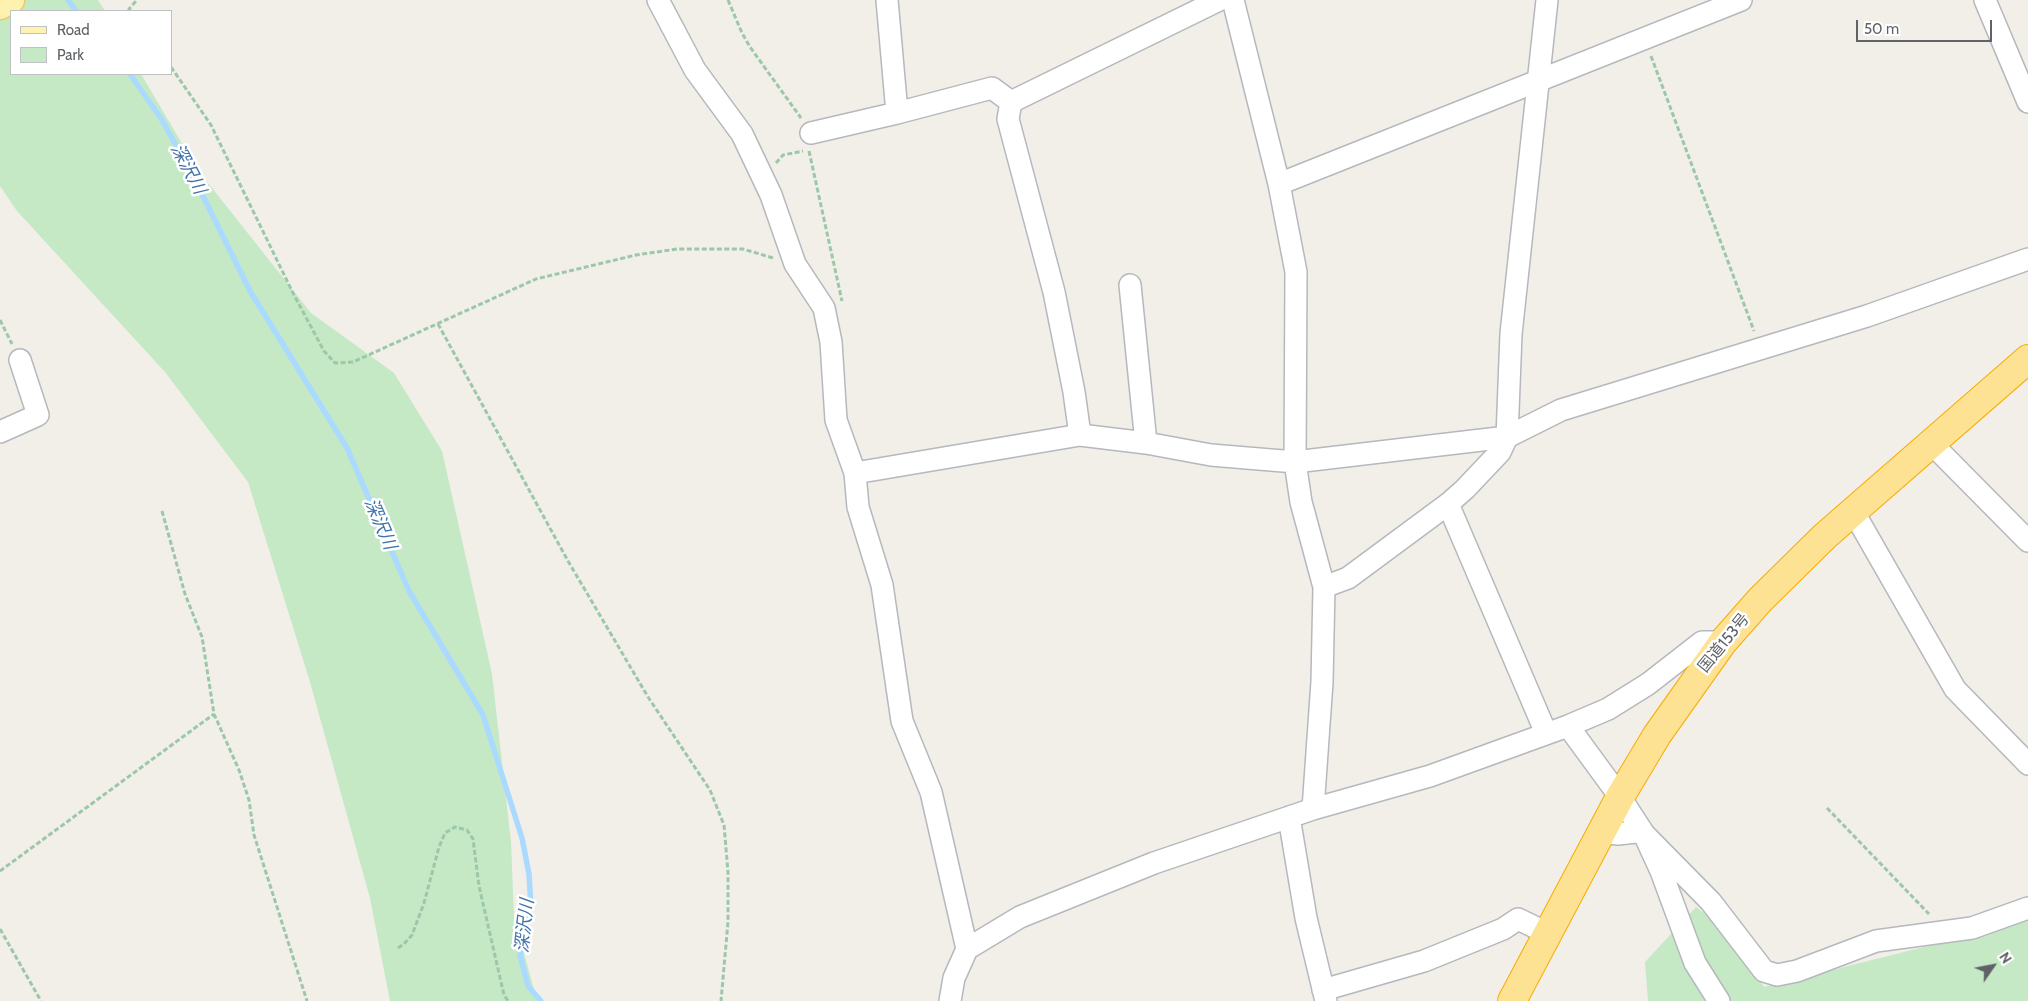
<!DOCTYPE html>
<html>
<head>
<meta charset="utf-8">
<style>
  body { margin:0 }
  #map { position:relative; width:2028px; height:1001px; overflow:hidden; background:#f1efe8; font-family:Cabin,sans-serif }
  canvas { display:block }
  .legend { position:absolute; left:10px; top:10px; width:162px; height:65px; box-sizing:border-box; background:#fff; border:1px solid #bfc1c3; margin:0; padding:6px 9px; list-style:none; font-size:15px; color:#5f6368 }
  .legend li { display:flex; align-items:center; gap:10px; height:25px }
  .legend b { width:25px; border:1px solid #bfc1c3 }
  .north { position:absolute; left:1968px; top:941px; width:50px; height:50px; -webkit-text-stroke:4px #fff; paint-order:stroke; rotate:57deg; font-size:14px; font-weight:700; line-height:20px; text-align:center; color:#5f6368 }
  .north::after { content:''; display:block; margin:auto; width:18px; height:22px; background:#5f6368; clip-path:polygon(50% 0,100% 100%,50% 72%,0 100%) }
  .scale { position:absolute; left:1856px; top:20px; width:136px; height:22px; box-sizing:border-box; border:2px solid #5f6368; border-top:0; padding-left:6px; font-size:15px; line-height:18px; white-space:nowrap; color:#5f6368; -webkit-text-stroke:4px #fff; paint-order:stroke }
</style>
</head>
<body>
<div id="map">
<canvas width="2028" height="1001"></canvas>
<ul class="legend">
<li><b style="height:6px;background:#fff2af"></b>Road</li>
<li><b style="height:14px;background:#c5e8c5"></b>Park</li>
</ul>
<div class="north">N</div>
<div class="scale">50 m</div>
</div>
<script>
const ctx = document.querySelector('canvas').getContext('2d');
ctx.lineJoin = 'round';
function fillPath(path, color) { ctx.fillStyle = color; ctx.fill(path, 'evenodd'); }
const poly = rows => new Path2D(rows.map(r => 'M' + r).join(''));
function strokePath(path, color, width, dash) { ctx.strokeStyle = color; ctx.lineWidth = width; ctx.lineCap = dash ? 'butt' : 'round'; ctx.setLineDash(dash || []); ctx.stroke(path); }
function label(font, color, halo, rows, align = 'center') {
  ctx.font = font + ' Cabin,"Noto Sans JP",sans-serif'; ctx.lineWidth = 5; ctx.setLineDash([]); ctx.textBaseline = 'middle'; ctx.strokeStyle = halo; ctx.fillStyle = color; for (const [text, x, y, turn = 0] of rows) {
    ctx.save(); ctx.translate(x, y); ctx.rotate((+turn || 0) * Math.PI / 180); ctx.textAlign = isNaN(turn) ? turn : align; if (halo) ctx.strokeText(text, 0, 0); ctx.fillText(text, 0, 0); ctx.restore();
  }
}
const green = poly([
  [0,0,98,0,105,11,11,11,11,74,141,74,197,169,311,313,394,373,442,451,492,674,511,842,514,916,537,1001,390,1001,370,898,310,682,248,482,165,372,17,211,0,186],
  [1696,907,1722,926,1764,987,2028,921,2028,1001,1648,1001,1645,962]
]);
const stream = poly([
  [68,0,76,11],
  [130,74,162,120,195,180,250,291,347,448,409,591,483,715,522,838,529,874,531,907,520,955,528,986,541,1001]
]);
const path = poly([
  [728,0,742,33,750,47,801,118],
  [130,11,129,9,137,0],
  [1651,56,1754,331],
  [171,67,211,125,294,295,324,351,335,363,353,362,536,279,636,255,677,249,743,249,773,258],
  [809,151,842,301],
  [776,163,783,155,803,151],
  [0,320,12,344],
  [438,324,568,561,648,697,710,790,724,825,728,872,728,922,721,1001],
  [162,511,185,594,202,637,214,714,239,770,249,800,254,835,307,1001],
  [1827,808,1929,914],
  [0,871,214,714],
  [0,929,41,1001],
  [398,948,404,944,412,935,424,903,439,847,445,833,455,827,467,830,473,839,479,886,504,995,508,1001]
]);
const minor = poly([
  [658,0,695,70,742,134,771,195,795,264,824,308,831,342,836,420,855,473,858,507,882,585,902,721,931,792,967,949],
  [887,0,897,113,992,88,1011,102],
  [1233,0,1279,184,1296,272,1295,462,1301,502,1324,587,1322,682,1313,809],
  [1985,0,2028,102],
  [1011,102,1008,119,1054,292,1074,392,1080,435],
  [1011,102,1219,0],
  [811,133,897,113],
  [1279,184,1741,0],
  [1130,285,1146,443],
  [0,432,38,415,20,360],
  [1931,443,2028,541],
  [855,473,1080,435,1146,443,1211,455,1295,462,1507,437,1561,410,1867,316,2028,259],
  [1448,504,1546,733],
  [1853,511,1955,689,2028,764],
  [1324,587,1348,578,1448,504,1465,489,1500,452,1507,437,1511,334,1547,0],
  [1568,726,1620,797,1644,834,1711,902,1764,971,1777,975,1797,971,1876,941,1972,928,2028,908],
  [1289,817,1306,918,1326,1001],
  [1601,832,1618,834,1636,832,1644,834,1661,871,1695,963,1719,1001],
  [1323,990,1424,961,1503,929,1518,919,1547,933],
  [950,1001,954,978,967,949,1020,917,1154,863,1313,809,1430,776,1568,726,1608,709,1648,684,1702,642,1723,642]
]);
const major = poly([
  [0,6,11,0]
]);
const highway = poly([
  [1512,1001,1620,797,1657,735,1723,642,1760,600,1825,536,2028,359]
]);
const streetNames = [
  ["国道153号",1724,643,-51]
];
const waterNames = [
  ["深沢川",188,169,62],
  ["深沢川",380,524,67],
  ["深沢川",525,926,-84]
];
fillPath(green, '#c5e8c5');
strokePath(stream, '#aadaff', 5.5);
strokePath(minor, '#b5b8bc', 24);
strokePath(major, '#f2c960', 29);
strokePath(highway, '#f9ab00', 30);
strokePath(path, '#9cc7a9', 3, [5, 2.5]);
strokePath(minor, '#fff', 21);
strokePath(major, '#fff2af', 26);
strokePath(highway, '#fde293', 28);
label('16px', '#5f6368', '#fff', streetNames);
label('italic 18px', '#4174aa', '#fff', waterNames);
</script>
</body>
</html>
